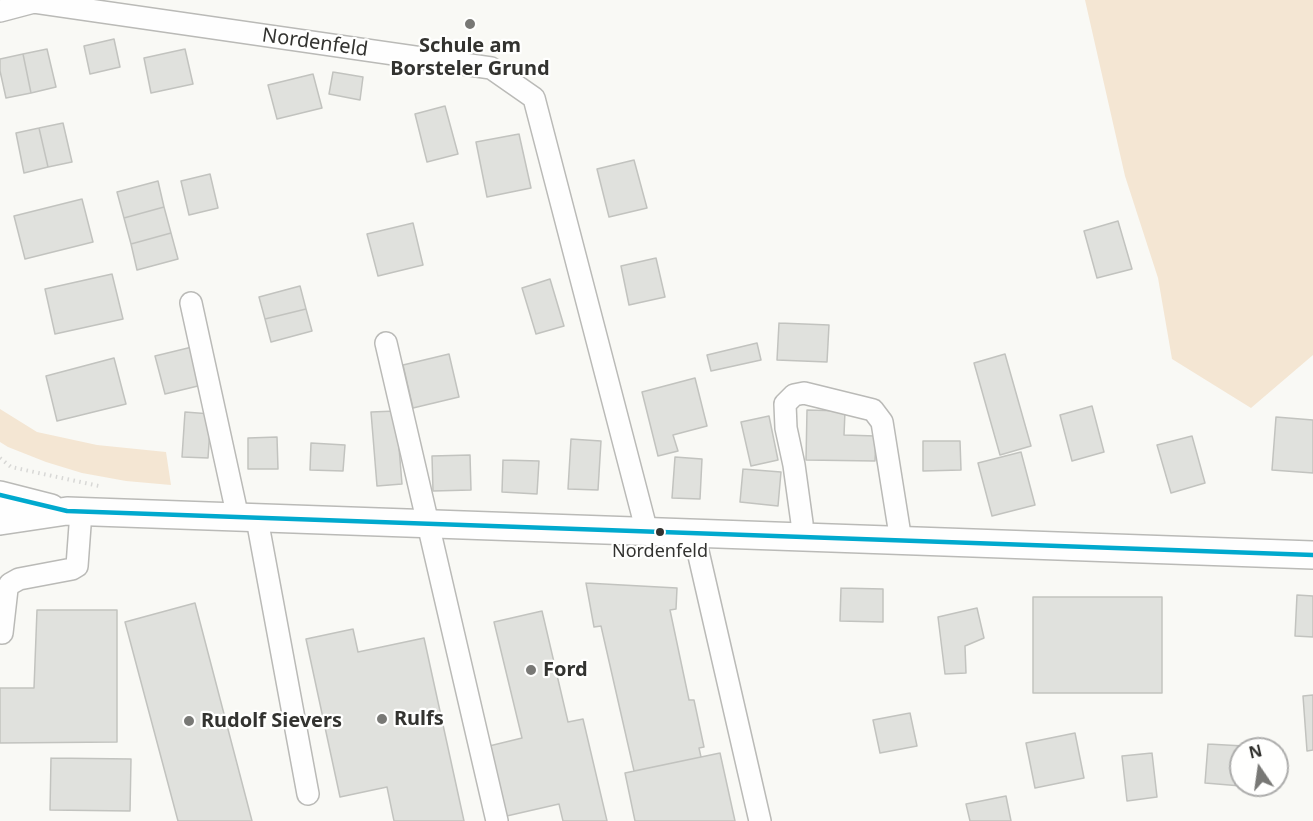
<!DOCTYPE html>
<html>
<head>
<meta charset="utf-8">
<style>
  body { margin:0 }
  #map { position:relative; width:1313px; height:821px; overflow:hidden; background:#f9f9f5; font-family:"Noto Sans",sans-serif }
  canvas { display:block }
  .north { position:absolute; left:1229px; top:737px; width:60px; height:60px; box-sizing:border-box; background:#fffffe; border:2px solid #adadac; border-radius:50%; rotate:347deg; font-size:16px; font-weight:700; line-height:24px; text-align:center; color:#333330 }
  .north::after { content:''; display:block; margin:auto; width:21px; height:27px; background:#787875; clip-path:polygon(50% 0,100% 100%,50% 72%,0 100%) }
</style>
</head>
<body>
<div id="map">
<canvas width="1313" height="821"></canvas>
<div class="north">N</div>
</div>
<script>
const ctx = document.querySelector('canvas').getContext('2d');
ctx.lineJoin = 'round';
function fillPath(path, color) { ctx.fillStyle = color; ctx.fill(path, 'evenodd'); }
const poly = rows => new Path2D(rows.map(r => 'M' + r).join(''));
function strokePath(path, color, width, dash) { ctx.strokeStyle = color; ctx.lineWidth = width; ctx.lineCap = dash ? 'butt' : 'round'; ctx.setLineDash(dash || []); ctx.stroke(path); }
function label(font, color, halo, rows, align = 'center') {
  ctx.font = font + ' "Noto Sans",sans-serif'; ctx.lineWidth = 4.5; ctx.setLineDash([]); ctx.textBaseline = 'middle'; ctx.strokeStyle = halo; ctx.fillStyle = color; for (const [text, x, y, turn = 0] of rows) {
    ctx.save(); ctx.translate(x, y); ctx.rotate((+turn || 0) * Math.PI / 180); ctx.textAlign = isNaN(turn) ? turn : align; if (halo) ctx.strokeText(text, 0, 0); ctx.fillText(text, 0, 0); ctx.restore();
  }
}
const green = poly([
  [1085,0,1313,0,1313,355,1251,408,1172,359,1158,278,1125,176],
  [0,409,37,432,97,445,166,452,171,485,126,481,82,473,46,462,8,447,0,442]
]);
const building = poly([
  [114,39,120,67,90,74,84,46,114,39],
  [47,49,56,87,31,93,23,54,47,49],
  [185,49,193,84,151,93,144,58,185,49],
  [23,54,31,93,6,98,0,71,0,59,23,54],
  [333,72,363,77,360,100,329,94,333,72],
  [313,74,322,108,277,119,268,85,313,74],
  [445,106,458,154,427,162,415,114,445,106],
  [63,123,72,162,48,167,39,128,63,123],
  [39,128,48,167,24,173,16,133,39,128],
  [519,134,531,188,487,197,476,142,519,134],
  [634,160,647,208,609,217,597,169,634,160],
  [210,174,218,208,189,215,181,181,210,174],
  [158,181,164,207,124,218,117,192,158,181],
  [82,199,93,242,25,259,14,216,82,199],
  [164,207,171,233,131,244,124,218,164,207],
  [1118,221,1132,269,1097,278,1084,231,1118,221],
  [413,223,423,265,378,276,367,234,413,223],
  [171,233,178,259,137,270,131,244,171,233],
  [656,258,665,297,629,305,621,266,656,258],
  [112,274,123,319,55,334,45,289,112,274],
  [550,279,564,326,536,334,522,288,550,279],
  [300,286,306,309,265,319,259,297,300,286],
  [306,309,312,331,271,342,265,319,306,309],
  [779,323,829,325,827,362,777,360,779,323],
  [757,343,761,360,711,371,707,355,757,343],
  [192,347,202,385,165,394,155,356,192,347],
  [449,354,459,397,413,408,403,365,449,354],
  [1005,354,1031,446,1000,455,974,363,1005,354],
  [114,358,126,404,57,421,46,376,114,358],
  [695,378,707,426,673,435,678,451,658,456,642,392,695,378],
  [1092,406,1104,452,1072,461,1060,415,1092,406],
  [807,410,845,411,844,435,876,436,875,461,806,460,807,410],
  [396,411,402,484,377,486,371,412,396,411],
  [185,412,211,414,208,458,182,457,185,412],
  [769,416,778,460,751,466,741,422,769,416],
  [1276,417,1313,420,1313,473,1272,470,1276,417],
  [1192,436,1205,483,1171,493,1157,445,1192,436],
  [277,437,278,469,248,469,248,438,277,437],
  [571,439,601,441,598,490,568,489,571,439],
  [923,441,960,441,961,470,923,471,923,441],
  [311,443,345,445,343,471,310,470,311,443],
  [1021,452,1035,505,992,516,978,463,1021,452],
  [470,455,471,490,433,491,432,456,470,455],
  [675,457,702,459,700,499,672,498,675,457],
  [503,460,539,461,537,494,502,492,503,460],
  [743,469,781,472,778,506,740,502,743,469],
  [586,583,677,588,676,609,670,610,689,700,694,700,704,747,699,748,701,757,634,771,601,626,594,627,586,583],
  [841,588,883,589,883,622,840,621,841,588],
  [1297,595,1313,596,1313,637,1295,636,1297,595],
  [1033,597,1162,597,1162,693,1033,693,1033,597],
  [195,603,252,821,178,821,125,622,195,603],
  [977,608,984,638,965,646,966,673,945,674,938,617,977,608],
  [37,610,117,610,117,742,0,743,0,688,34,688,37,610],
  [542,611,568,722,583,719,607,821,563,821,559,804,498,818,481,748,522,738,494,622,542,611],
  [353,629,358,652,424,638,464,821,394,821,387,787,340,797,306,639,353,629],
  [1313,695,1313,750,1307,751,1303,696,1313,695],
  [910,713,917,746,880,753,873,720,910,713],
  [1075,733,1084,778,1035,788,1026,743,1075,733],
  [1208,744,1244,746,1243,749,1241,749,1241,786,1205,783,1208,744],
  [720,753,735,821,635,821,625,773,720,753],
  [1152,753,1157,797,1127,801,1122,756,1152,753],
  [51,758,131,759,130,811,50,810,51,758],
  [1006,796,1011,821,970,821,966,804,1006,796]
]);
const path = poly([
  [0,458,11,467,99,486]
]);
const minor = poly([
  [0,11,34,2,491,68,534,98,647,532],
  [191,303,238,518],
  [386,343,497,821],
  [257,519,308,794],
  [694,534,760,821],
  [801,537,802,523,794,465,786,428,785,404,794,395,804,393,873,410,882,422,901,541],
  [2,633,7,589,10,584,19,579,72,569,77,566,81,512]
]);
const major = poly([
  [0,495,51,508],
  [0,521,67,511,1313,555]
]);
const bus1 = poly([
  [0,495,67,511,1313,555]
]);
const markers = [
  [470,24,6,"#787875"],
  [660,532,5,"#333330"],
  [531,670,6,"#787875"],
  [382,719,6,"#787875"],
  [189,721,6,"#787875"]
];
const busNames = [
  ["Nordenfeld",660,552]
];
const streetNames = [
  ["Nordenfeld",315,43,8]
];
const poiNames = [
  ["Schule am",470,46,"center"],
  ["Borsteler Grund",470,69,"center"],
  ["Ford",543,670],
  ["Rulfs",394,719],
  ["Rudolf Sievers",201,721]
];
fillPath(green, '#f4e6d3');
fillPath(building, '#e0e1dd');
strokePath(building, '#c2c3bf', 1.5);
strokePath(minor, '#babab7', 24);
strokePath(major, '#babab7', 30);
strokePath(path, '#d8d8d6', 4, [1.5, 4.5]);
strokePath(minor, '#fefefe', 21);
strokePath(major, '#fefefe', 27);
strokePath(bus1, '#00a9ce', 4.5);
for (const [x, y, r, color] of markers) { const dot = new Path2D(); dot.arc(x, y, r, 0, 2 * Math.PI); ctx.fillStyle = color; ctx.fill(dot); strokePath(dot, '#fffffe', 2); }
label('18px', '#333330', '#fffffe', busNames);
label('20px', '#333330', '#fffffe', streetNames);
label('bold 20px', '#333330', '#fffffe', poiNames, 'left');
</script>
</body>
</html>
